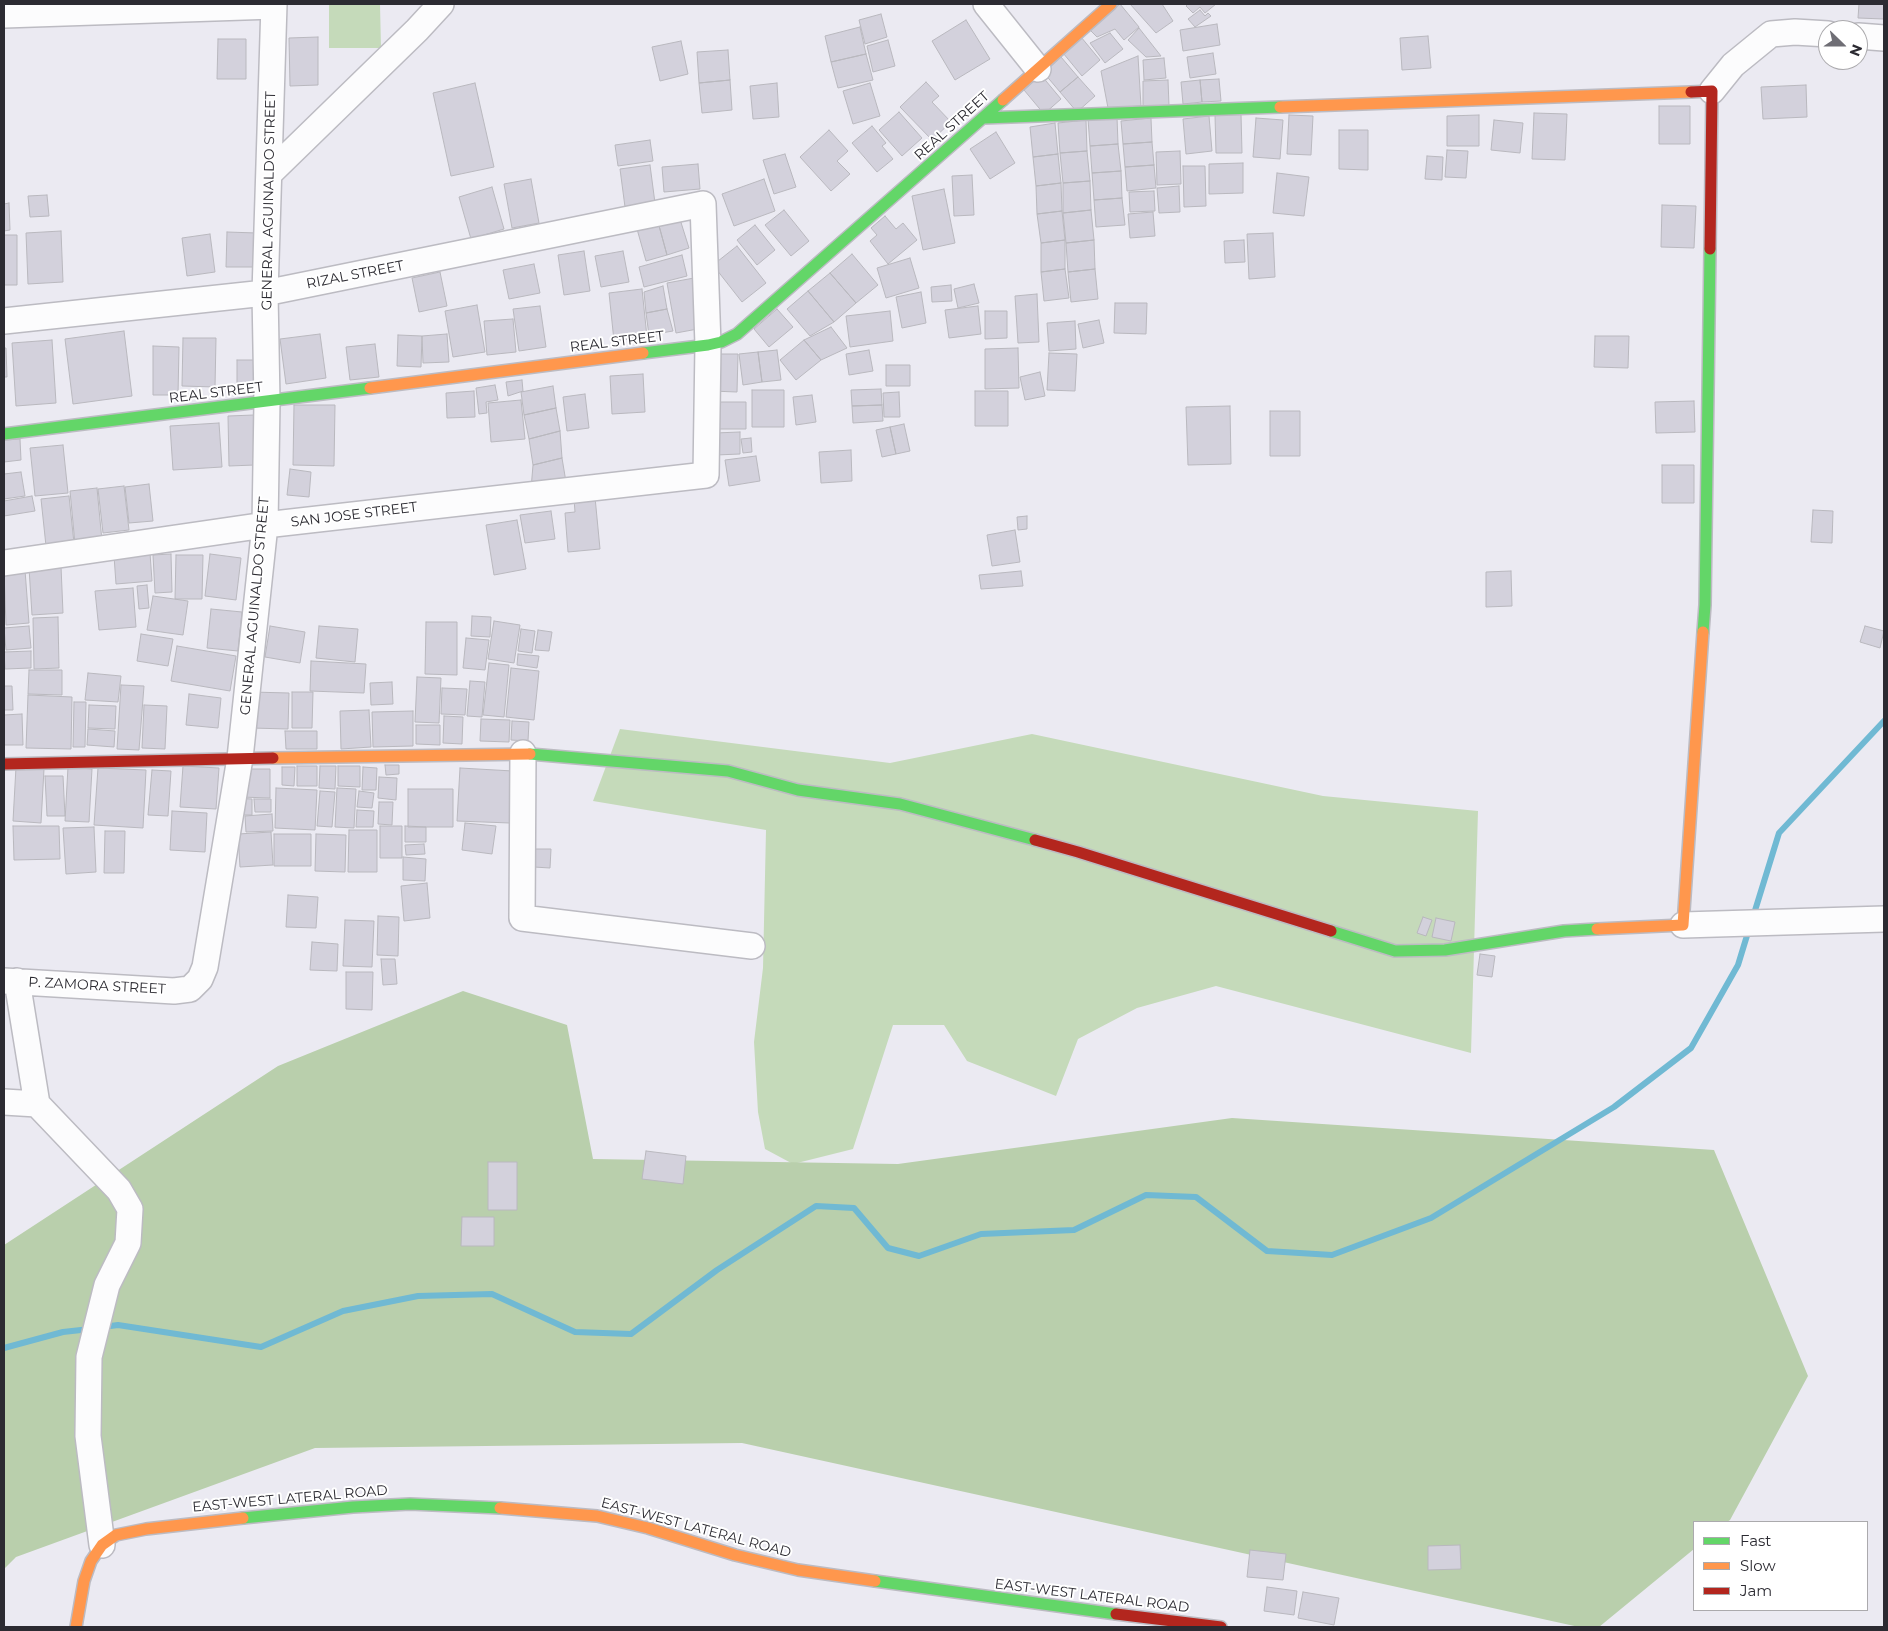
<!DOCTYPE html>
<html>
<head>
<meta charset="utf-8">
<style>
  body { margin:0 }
  #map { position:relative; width:1888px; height:1631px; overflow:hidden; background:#ebeaf2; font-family:Montserrat,sans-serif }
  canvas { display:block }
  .frame { position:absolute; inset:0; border:5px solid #2c2b32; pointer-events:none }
  .legend { position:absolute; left:1693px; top:1521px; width:175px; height:90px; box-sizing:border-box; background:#fff; border:1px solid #abaaad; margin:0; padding:6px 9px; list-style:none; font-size:15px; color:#2c2b32 }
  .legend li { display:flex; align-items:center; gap:10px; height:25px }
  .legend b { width:25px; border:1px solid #abaaad }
  .north { position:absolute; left:1818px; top:20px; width:50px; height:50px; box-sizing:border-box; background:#fff; border:1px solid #abaaad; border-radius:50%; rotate:112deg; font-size:14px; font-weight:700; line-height:20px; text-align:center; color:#2c2b32 }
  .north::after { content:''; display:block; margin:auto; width:18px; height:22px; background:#6f6e75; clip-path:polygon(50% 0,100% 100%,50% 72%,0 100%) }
</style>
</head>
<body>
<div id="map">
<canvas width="1888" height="1631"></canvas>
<div class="frame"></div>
<ul class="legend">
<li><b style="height:6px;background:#63d668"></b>Fast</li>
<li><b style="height:6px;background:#ff974d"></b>Slow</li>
<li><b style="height:6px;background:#b3261e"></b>Jam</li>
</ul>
<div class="north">N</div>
</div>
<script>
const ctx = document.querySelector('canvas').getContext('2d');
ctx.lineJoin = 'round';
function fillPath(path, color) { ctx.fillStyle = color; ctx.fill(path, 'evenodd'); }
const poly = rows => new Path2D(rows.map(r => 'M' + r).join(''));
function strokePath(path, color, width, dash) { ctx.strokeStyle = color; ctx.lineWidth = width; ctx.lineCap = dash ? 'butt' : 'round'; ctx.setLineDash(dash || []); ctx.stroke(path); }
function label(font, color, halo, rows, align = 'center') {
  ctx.font = font + ' Montserrat,sans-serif'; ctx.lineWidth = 4; ctx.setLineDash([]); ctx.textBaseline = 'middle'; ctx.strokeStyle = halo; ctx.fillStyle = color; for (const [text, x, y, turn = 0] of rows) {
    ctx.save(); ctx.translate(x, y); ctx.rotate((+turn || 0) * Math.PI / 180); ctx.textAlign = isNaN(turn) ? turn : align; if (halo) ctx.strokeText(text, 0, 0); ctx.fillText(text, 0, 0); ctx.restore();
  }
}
const green = poly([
  [329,4,380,4,381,48,329,48],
  [620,729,890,763,1032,734,1323,796,1478,811,1471,1053,1216,986,1137,1008,1078,1039,1056,1096,967,1061,944,1025,893,1025,853,1149,793,1164,765,1149,758,1112,754,1042,763,968,766,830,593,801]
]);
const forest = poly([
  [463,991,567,1025,593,1159,898,1164,1232,1118,1714,1150,1808,1376,1730,1520,1727,1522,1694,1522,1694,1549,1599,1627,1579,1627,742,1443,315,1448,16,1557,4,1569,4,1245,278,1066]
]);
const stream = poly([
  [1753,917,1779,833,1884,721],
  [103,1327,118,1325,261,1347,343,1311,418,1296,492,1294,575,1332,631,1334,717,1270,816,1206,854,1208,888,1248,919,1256,981,1234,1074,1230,1146,1195,1196,1197,1267,1251,1332,1255,1431,1218,1614,1107,1691,1048,1738,965,1749,929],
  [4,1348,63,1332,90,1329]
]);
const building = poly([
  [1120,4,1139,27,1124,40,1115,29,1097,37,1090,30,1120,4],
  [1130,4,1162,4,1173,21,1156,33,1130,4],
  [1188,4,1216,4,1205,13,1200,7,1193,13,1186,6,1188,4],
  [1859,4,1884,4,1884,19,1858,18,1859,4],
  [1200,10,1205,16,1208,13,1211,16,1195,27,1188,19,1200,10],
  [881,14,887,37,865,44,859,20,881,14],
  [966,20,990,59,955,80,932,41,966,20],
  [1217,24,1220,45,1183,51,1180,30,1217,24],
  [860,27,866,54,831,62,825,36,860,27],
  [1139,28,1161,56,1146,57,1128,40,1139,28],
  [1110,33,1123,49,1105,63,1090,43,1110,33],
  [1428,36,1431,68,1402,70,1400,38,1428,36],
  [318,37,318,85,290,86,289,38,318,37],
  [1081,37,1100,60,1082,76,1063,53,1081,37],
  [218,39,246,39,246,79,217,79,218,39],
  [888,40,895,66,873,72,867,46,888,40],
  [681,41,688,74,660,81,652,47,681,41],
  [728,50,730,80,699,83,697,52,728,50],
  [1213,53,1216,74,1190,78,1187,57,1213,53],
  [866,54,873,80,838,88,831,62,866,54],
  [1138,56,1141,106,1108,108,1101,71,1138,56],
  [1061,57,1078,77,1060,92,1044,73,1061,57],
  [1164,58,1166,78,1144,80,1143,60,1164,58],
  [1041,75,1061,99,1044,114,1024,90,1041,75],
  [1078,77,1095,96,1077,112,1060,92,1078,77],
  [1219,79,1221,101,1202,102,1200,80,1219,79],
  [730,80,732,110,702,113,699,83,730,80],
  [1168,80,1169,106,1143,107,1143,81,1168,80],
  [1200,80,1202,102,1183,104,1181,82,1200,80],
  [926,82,939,96,932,102,951,122,932,140,900,107,926,82],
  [475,83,494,167,451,176,433,93,475,83],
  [777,83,779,117,753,119,750,86,777,83],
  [870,83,880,116,853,124,843,91,870,83],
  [1806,85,1807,117,1763,119,1761,87,1806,85],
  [1659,106,1690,106,1690,144,1659,144,1659,106],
  [899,112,922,138,902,156,879,130,899,112],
  [1534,113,1567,114,1565,160,1532,159,1534,113],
  [1241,114,1242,153,1216,153,1215,115,1241,114],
  [1289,115,1313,116,1311,155,1287,154,1289,115],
  [1479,115,1479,146,1447,146,1447,116,1479,115],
  [1209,116,1212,151,1186,154,1183,119,1209,116],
  [1117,117,1118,144,1090,146,1088,119,1117,117],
  [1151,118,1152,142,1123,144,1121,121,1151,118],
  [1256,118,1283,120,1280,159,1253,157,1256,118],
  [1086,120,1087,151,1060,153,1058,123,1086,120],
  [1494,120,1523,123,1520,153,1491,150,1494,120],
  [1055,123,1058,154,1033,157,1030,127,1055,123],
  [872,126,886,143,882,146,893,159,877,172,852,143,872,126],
  [829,130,848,151,837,161,850,174,831,191,800,157,829,130],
  [1339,130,1368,130,1368,170,1339,169,1339,130],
  [996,132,1015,163,990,179,970,149,996,132],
  [650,140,653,161,618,166,615,145,650,140],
  [1152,142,1154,165,1125,167,1123,144,1152,142],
  [1118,144,1121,171,1092,173,1090,146,1118,144],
  [1447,150,1468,151,1466,178,1445,177,1447,150],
  [1087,151,1090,181,1063,183,1060,153,1087,151],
  [1180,151,1181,184,1157,185,1156,152,1180,151],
  [785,154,796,187,774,194,763,160,785,154],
  [1058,154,1061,183,1036,186,1033,157,1058,154],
  [1427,156,1443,157,1442,180,1425,179,1427,156],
  [1243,163,1243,193,1209,194,1209,164,1243,163],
  [698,164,700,189,664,192,662,167,698,164],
  [650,165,655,203,625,207,620,169,650,165],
  [1154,165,1156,188,1127,191,1125,167,1154,165],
  [1183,166,1205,166,1206,206,1184,207,1183,166],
  [1121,171,1122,198,1094,200,1092,173,1121,171],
  [1277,173,1309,177,1304,216,1273,213,1277,173],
  [972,175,974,215,954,216,952,176,972,175],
  [531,179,539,223,512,228,504,184,531,179],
  [764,179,775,211,734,226,722,194,764,179],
  [1090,181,1091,210,1063,213,1063,183,1090,181],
  [1061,183,1062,211,1037,214,1036,186,1061,183],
  [1179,186,1180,212,1159,213,1157,188,1179,186],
  [492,187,504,229,471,239,459,197,492,187],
  [944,189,955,243,923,250,912,196,944,189],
  [1154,191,1155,211,1130,212,1129,192,1154,191],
  [47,195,49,216,30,217,28,196,47,195],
  [1122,198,1125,225,1096,227,1094,200,1122,198],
  [9,203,10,230,4,231,4,204,9,203],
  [1662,205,1696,206,1694,248,1661,247,1662,205],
  [784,210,809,241,791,256,765,225,784,210],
  [1091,210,1094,240,1066,243,1063,213,1091,210],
  [1062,211,1065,240,1041,243,1037,214,1062,211],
  [1153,212,1155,236,1130,238,1128,214,1153,212],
  [679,216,689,248,667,255,658,222,679,216],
  [885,216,896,229,903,223,917,240,888,264,870,241,877,235,871,228,885,216],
  [658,222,667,255,646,261,637,229,658,222],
  [755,225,775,250,757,265,737,240,755,225],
  [61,231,63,282,28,284,26,233,61,231],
  [227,232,257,233,256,267,226,267,227,232],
  [1273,233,1275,277,1249,279,1247,234,1273,233],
  [210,234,215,272,187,276,182,238,210,234],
  [4,235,17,235,17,285,4,285,4,235],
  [1065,240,1065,269,1041,272,1041,243,1065,240],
  [1094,240,1095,269,1068,272,1066,243,1094,240],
  [1244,240,1245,262,1225,263,1224,241,1244,240],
  [737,246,766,283,742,302,713,265,737,246],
  [584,251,590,291,564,295,558,255,584,251],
  [623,251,629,282,601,287,595,256,623,251],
  [852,254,878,285,856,303,830,273,852,254],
  [682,255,687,276,644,287,639,267,682,255],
  [910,258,919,288,886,298,877,268,910,258],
  [534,264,540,293,509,299,503,270,534,264],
  [1065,269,1069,298,1044,301,1041,272,1065,269],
  [1095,269,1098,299,1071,302,1068,272,1095,269],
  [440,272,447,306,419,312,412,278,440,272],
  [830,273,856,303,834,322,808,291,830,273],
  [694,278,703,328,676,333,667,283,694,278],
  [974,284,979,303,958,308,954,289,974,284],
  [951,285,952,301,932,302,931,287,951,285],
  [663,286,667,309,646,313,644,292,663,286],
  [642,289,647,337,614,341,609,293,642,289],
  [808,291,834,322,810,336,787,309,808,291],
  [921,292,926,323,902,328,896,297,921,292],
  [1037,294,1039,342,1018,343,1015,296,1037,294],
  [1115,303,1147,303,1146,334,1114,333,1115,303],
  [477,305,485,352,453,357,445,311,477,305],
  [540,306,546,347,519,351,513,309,540,306],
  [978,306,981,334,949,338,945,310,978,306],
  [667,309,673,331,649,335,646,313,667,309],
  [777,309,793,327,769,347,754,329,777,309],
  [890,311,893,341,850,347,846,316,890,311],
  [985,311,1007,311,1007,338,985,339,985,311],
  [513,319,516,352,487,355,484,321,513,319],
  [1099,320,1104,343,1083,348,1078,324,1099,320],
  [1075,321,1076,349,1049,351,1047,323,1075,321],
  [831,327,847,348,821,360,804,340,831,327],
  [124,331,132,396,73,404,65,339,124,331],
  [320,334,326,378,286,384,280,339,320,334],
  [447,334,449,362,423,363,422,336,447,334],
  [398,335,422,336,421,367,397,366,398,335],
  [1595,336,1629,336,1628,368,1594,367,1595,336],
  [183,338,216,338,215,387,182,386,183,338],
  [52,340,56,403,16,406,12,343,52,340],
  [804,340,821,360,796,380,780,360,804,340],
  [375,344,379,377,350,380,346,347,375,344],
  [153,346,179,347,178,395,153,395,153,346],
  [4,348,6,348,7,377,4,377,4,348],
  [1018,348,1019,388,985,389,985,349,1018,348],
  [777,350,781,380,762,382,758,352,777,350],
  [869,350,873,371,849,375,846,354,869,350],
  [758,352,762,382,743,385,739,354,758,352],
  [1049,353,1077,354,1075,391,1047,390,1049,353],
  [712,354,738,354,737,392,711,391,712,354],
  [237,360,261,360,260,390,237,390,237,360],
  [886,365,910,365,910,386,886,386,886,365],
  [1040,372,1045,396,1025,400,1020,377,1040,372],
  [643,374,645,412,612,414,610,376,643,374],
  [522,380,523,391,508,396,506,382,522,380],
  [495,385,498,400,486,402,487,413,479,414,476,388,495,385],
  [553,386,556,408,524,415,521,392,553,386],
  [881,389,882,405,852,406,851,390,881,389],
  [752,390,784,390,784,427,752,427,752,390],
  [474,391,475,417,447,418,446,393,474,391],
  [975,391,1008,391,1008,426,975,426,975,391],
  [899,392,900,417,884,417,883,393,899,392],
  [585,394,589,428,567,431,563,397,585,394],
  [812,395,816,422,796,425,793,397,812,395],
  [521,400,525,439,491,442,488,403,521,400],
  [1694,401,1695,432,1656,433,1655,402,1694,401],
  [715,402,746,402,746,429,715,429,715,402],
  [294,405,335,405,334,466,293,465,294,405],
  [882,405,883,421,853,423,852,406,882,405],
  [1230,406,1231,464,1188,465,1186,407,1230,406],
  [556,408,560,431,529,439,524,415,556,408],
  [1270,411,1300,411,1300,456,1270,456,1270,411],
  [254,415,255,465,229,466,228,416,254,415],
  [219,423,222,467,173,470,170,426,219,423],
  [904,424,910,451,896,454,890,427,904,424],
  [890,427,896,454,882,457,876,430,890,427],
  [560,431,562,458,533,465,529,439,560,431],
  [740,432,740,454,716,455,715,433,740,432],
  [751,438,752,452,743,453,741,439,751,438],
  [20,439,21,460,4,462,4,440,20,439],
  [63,445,68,493,35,496,30,448,63,445],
  [851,450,852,481,821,483,819,452,851,450],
  [756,456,760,481,729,486,725,460,756,456],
  [562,458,566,482,531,489,533,465,562,458],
  [1662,465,1694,465,1694,503,1662,503,1662,465],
  [290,469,311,472,309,497,287,495,290,469],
  [21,472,25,496,4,499,4,474,21,472],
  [149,484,153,521,129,523,125,487,149,484],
  [124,486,129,530,103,533,98,489,124,486],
  [97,488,102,541,75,544,70,491,97,488],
  [32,496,35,511,4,516,4,501,32,496],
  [69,496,74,543,46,546,41,499,69,496],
  [595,497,600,549,568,552,565,513,575,512,574,499,595,497],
  [1813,510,1833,511,1832,543,1811,542,1813,510],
  [551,511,555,539,525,543,520,515,551,511],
  [1027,516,1027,529,1018,530,1017,517,1027,516],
  [517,520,526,569,494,575,486,525,517,520],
  [1015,530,1020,562,992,566,987,535,1015,530],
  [150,553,152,581,116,584,114,556,150,553],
  [171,554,172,592,155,593,153,555,171,554],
  [210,554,241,558,236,600,205,596,210,554],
  [176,555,203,555,202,599,175,599,176,555],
  [61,566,63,613,32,615,29,568,61,566],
  [25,570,29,623,6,625,4,572,25,570],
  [1021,571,1023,586,981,589,979,575,1021,571],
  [1511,571,1512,606,1486,607,1486,572,1511,571],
  [147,585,149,608,139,609,137,586,147,585],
  [133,588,136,627,99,630,95,591,133,588],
  [153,596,188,601,183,635,147,630,153,596],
  [211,609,242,612,238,651,207,648,211,609],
  [472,616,491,617,490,637,471,636,472,616],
  [58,617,59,668,34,669,33,618,58,617],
  [494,621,520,625,514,663,488,659,494,621],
  [426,622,457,622,457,675,425,674,426,622],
  [29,626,31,648,6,650,4,628,29,626],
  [270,626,305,632,300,663,265,657,270,626],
  [319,626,358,629,355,662,316,658,319,626],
  [1865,626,1884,631,1880,648,1860,642,1865,626],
  [521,629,535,631,532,653,518,651,521,629],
  [538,630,552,632,549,651,535,650,538,630],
  [141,634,173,639,168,666,137,661,141,634],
  [466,638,489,640,485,670,463,668,466,638],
  [177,646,236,656,230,691,171,681,177,646],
  [31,651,31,668,5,669,4,652,31,651],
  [518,654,539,656,537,668,517,665,518,654],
  [311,661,366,664,364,693,310,691,311,661],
  [489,663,509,665,504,717,483,715,489,663],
  [511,668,539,671,534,720,506,717,511,668],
  [29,670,62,670,62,695,28,694,29,670],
  [88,673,121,676,118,702,85,700,88,673],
  [417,677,441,678,439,723,415,722,417,677],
  [470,681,485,682,482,717,467,716,470,681],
  [392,682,393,704,371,705,370,683,392,682],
  [121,685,144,686,139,750,117,749,121,685],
  [4,686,12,686,13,710,4,710,4,686],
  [442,688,467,689,465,715,441,714,442,688],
  [252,692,289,693,288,729,251,728,252,692],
  [292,692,313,692,312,728,292,728,292,692],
  [189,694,221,698,218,728,186,725,189,694],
  [28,695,72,697,71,749,26,748,28,695],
  [74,702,86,702,85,747,73,747,74,702],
  [89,705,116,706,115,729,88,728,89,705],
  [144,705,167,706,165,749,142,748,144,705],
  [369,710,371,747,341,749,340,711,369,710],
  [413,711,413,746,373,747,372,712,413,711],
  [22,714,23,745,4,745,4,715,22,714],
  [444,716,463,717,462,744,443,743,444,716],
  [481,719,510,720,509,742,480,741,481,719],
  [512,721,529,722,528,741,511,740,512,721],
  [416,725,440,725,440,745,416,744,416,725],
  [88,729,115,731,114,747,87,745,88,729],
  [285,731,317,731,317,749,286,749,285,731],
  [385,765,399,765,399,774,386,775,385,765],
  [183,766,219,768,216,809,180,807,183,766],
  [297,766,317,766,317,786,297,786,297,766],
  [320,766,336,766,335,789,319,788,320,766],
  [338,766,360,766,360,787,338,786,338,766],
  [16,767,44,769,41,823,13,821,16,767],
  [68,767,92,769,89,822,65,821,68,767],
  [282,767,295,767,294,786,282,785,282,767],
  [363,767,377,768,376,790,362,790,363,767],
  [98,768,146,770,143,828,94,825,98,768],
  [460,768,513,771,510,823,457,821,460,768],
  [240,769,270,769,270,798,240,797,240,769],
  [152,770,171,771,168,816,148,815,152,770],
  [45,776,63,776,65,816,47,816,45,776],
  [379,777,397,778,396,800,378,798,379,777],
  [276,788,317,790,315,830,275,828,276,788],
  [337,788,356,789,354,828,335,827,337,788],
  [408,789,453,789,453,827,408,827,408,789],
  [320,791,335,792,332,827,317,826,320,791],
  [359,791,374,793,372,808,357,807,359,791],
  [234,798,252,799,252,815,234,815,234,798],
  [254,799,271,799,271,812,255,812,254,799],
  [379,802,393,802,392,825,378,824,379,802],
  [357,810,374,811,373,827,356,827,357,810],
  [172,811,207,813,205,852,170,850,172,811],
  [272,814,273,831,246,832,245,816,272,814],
  [465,823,496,826,492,854,462,850,465,823],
  [13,826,59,826,60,859,14,860,13,826],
  [380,826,402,826,402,858,380,858,380,826],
  [405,826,426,827,426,842,405,842,405,826],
  [94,827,96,872,66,874,63,828,94,827],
  [349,830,377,830,377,872,348,872,349,830],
  [105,831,125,831,124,873,104,873,105,831],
  [271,832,273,865,240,867,238,834,271,832],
  [274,834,311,834,311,866,274,866,274,834],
  [316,834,346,835,345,872,315,871,316,834],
  [424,844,425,854,406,855,405,845,424,844],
  [534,849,551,849,550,868,534,867,534,849],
  [403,857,426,859,425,881,403,880,403,857],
  [427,883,430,918,404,921,401,886,427,883],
  [288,895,318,897,316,928,286,927,288,895],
  [378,916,399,917,398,956,377,955,378,916],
  [1423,917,1432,920,1426,936,1417,933,1423,917],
  [1436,918,1455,922,1451,941,1432,937,1436,918],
  [345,920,374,921,372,967,343,966,345,920],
  [312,942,338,944,337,971,310,970,312,942],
  [1480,954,1495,956,1492,977,1477,975,1480,954],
  [381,959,395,959,397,984,383,985,381,959],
  [346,972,373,972,372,1010,346,1009,346,972],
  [646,1151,686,1156,683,1184,642,1179,646,1151],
  [488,1162,517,1162,517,1210,488,1210,488,1162],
  [462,1217,494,1217,494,1246,461,1246,462,1217],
  [1460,1545,1461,1569,1428,1570,1428,1546,1460,1545],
  [1250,1550,1286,1554,1283,1580,1247,1577,1250,1550],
  [1267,1587,1297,1591,1294,1615,1264,1611,1267,1587],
  [1303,1592,1339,1598,1334,1625,1298,1618,1303,1592]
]);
const street = poly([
  [986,4,1038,69],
  [4,15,274,6],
  [1858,36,1884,38],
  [1712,91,1733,65,1771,34,1795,32,1828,34],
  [269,174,417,30,441,4],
  [4,321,265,293,703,204,708,345,706,475,265,525,4,563],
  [523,753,522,918,752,946],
  [1683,925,1884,919],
  [4,981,174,991,190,989,200,979,205,967,240,758,265,525,267,402,265,293,274,4],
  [17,981,37,1104,119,1190,130,1209,128,1243,107,1285,89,1357,88,1436,102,1545],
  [4,1102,37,1104]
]);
const fast = poly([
  [984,118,1280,107],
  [643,353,708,345,721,342,737,334,1003,100],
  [4,434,370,388],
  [1703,632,1705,605,1710,249],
  [530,754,728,771,798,790,900,804,1035,840],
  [1331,931,1395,951,1445,950,1564,931,1597,929],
  [243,1518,353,1507,410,1504,500,1508],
  [875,1581,1116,1614]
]);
const slow = poly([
  [1003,100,1111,4],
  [1280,107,1691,92],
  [370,388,643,353],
  [273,758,530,754],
  [1597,929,1683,925,1703,632],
  [500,1508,597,1516,648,1528,735,1555,798,1570,875,1581],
  [76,1627,84,1581,91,1561,102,1545,116,1535,146,1529,243,1518]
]);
const jam = poly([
  [1691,92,1712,91,1710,249],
  [4,764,273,758],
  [1035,840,1078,852,1331,931],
  [1116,1614,1221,1627]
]);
const streetNames = [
  ["REAL STREET",952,126,-42],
  ["GENERAL AGUINALDO STREET",269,201,-89],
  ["RIZAL STREET",355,275,-11],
  ["REAL STREET",617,342,-7],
  ["REAL STREET",216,393,-7],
  ["SAN JOSE STREET",354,515,-7],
  ["GENERAL AGUINALDO STREET",255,606,-85],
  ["P. ZAMORA STREET",97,986,3],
  ["EAST-WEST LATERAL ROAD",290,1499,-5],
  ["EAST-WEST LATERAL ROAD",696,1528,15],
  ["EAST-WEST LATERAL ROAD",1092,1596,7]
];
fillPath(green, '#c5daba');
fillPath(forest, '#b9cfac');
strokePath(stream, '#70b9d3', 6);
fillPath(building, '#d3d1dc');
strokePath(building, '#b9b8be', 1);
strokePath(street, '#bcbbc2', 28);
strokePath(fast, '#bcbbc2', 14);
strokePath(slow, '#bcbbc2', 14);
strokePath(jam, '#bcbbc2', 14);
strokePath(street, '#fcfcfd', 25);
strokePath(fast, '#63d668', 11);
strokePath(slow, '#ff974d', 11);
strokePath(jam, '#b3261e', 11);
label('14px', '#2c2b32', '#fff', streetNames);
</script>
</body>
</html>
